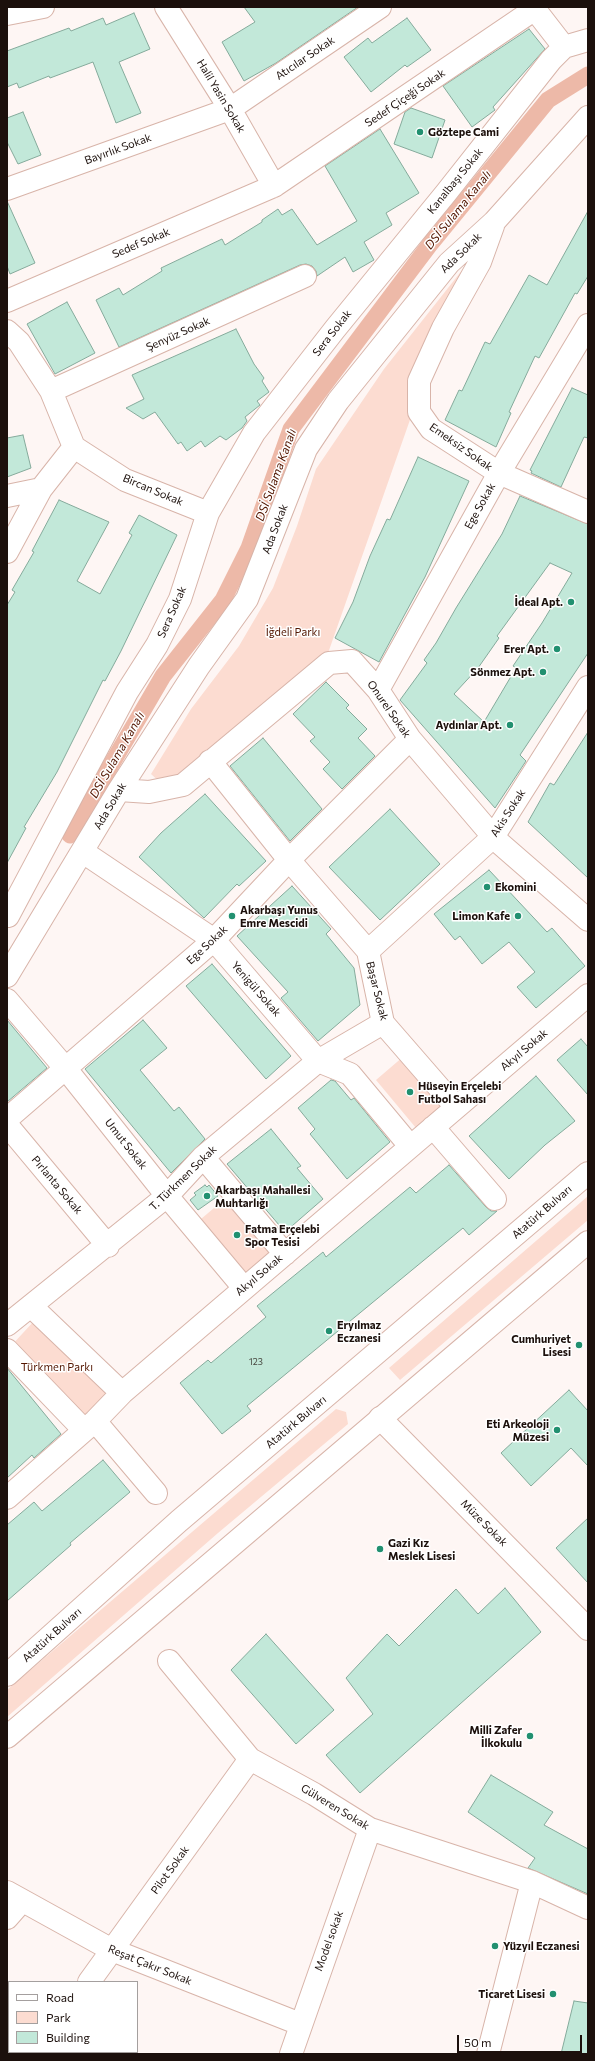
<!DOCTYPE html>
<html>
<head>
<meta charset="utf-8">
<style>
  body { margin:0 }
  #map { position:relative; width:595px; height:2061px; overflow:hidden; background:#fef6f4; font-family:Commissioner,sans-serif }
  canvas { display:block }
  .frame { position:absolute; inset:0; border:8px solid #1c100c; pointer-events:none }
  .legend { position:absolute; left:8px; top:1981px; width:130px; height:72px; box-sizing:border-box; background:#fff; border:1px solid #a49f9e; margin:0; padding:5px 7px; list-style:none; font-size:12px; color:#1c100c }
  .legend li { display:flex; align-items:center; gap:8px; height:20px }
  .legend b { width:20px; border:1px solid #a49f9e }
  .scale { position:absolute; left:457px; top:2035px; width:125px; height:18px; box-sizing:border-box; border:2px solid #1c100c; border-top:0; padding-left:5px; font-size:12px; line-height:14px; white-space:nowrap; color:#1c100c; -webkit-text-stroke:3px #fff; paint-order:stroke }
</style>
</head>
<body>
<div id="map">
<canvas width="595" height="2061"></canvas>
<div class="frame"></div>
<ul class="legend">
<li><b style="height:5px;background:#fff"></b>Road</li>
<li><b style="height:11px;background:#fcdcd1"></b>Park</li>
<li><b style="height:11px;background:#c2e8d9"></b>Building</li>
</ul>
<div class="scale">50 m</div>
</div>
<script>
const ctx = document.querySelector('canvas').getContext('2d');
ctx.lineJoin = 'round';
function fillPath(path, color) { ctx.fillStyle = color; ctx.fill(path, 'evenodd'); }
const poly = rows => new Path2D(rows.map(r => 'M' + r).join(''));
function strokePath(path, color, width, dash) { ctx.strokeStyle = color; ctx.lineWidth = width; ctx.lineCap = dash ? 'butt' : 'round'; ctx.setLineDash(dash || []); ctx.stroke(path); }
function label(font, color, halo, rows, align = 'center') {
  ctx.font = font + ' Commissioner,sans-serif'; ctx.lineWidth = 3; ctx.setLineDash([]); ctx.textBaseline = 'middle'; ctx.strokeStyle = halo; ctx.fillStyle = color; for (const [text, x, y, turn = 0] of rows) {
    ctx.save(); ctx.translate(x, y); ctx.rotate((+turn || 0) * Math.PI / 180); ctx.textAlign = isNaN(turn) ? turn : align; if (halo) ctx.strokeText(text, 0, 0); ctx.fillText(text, 0, 0); ctx.restore();
  }
}
const green = poly([
  [463,269,327,656,227,741,164,786,151,774,191,709,239,646,273,588,297,526,316,469,384,369],
  [404,1056,445,1104,416,1128,376,1080],
  [588,1196,588,1220,400,1380,389,1368],
  [227,1197,273,1252,246,1274,201,1219],
  [35,1320,112,1396,86,1420,10,1347],
  [336,1409,346,1412,348,1424,218,1533,7,1717,7,1690]
]);
const canal = poly([
  [70,835,163,676,223,600,249,548,291,429,431,243,548,100,588,75]
]);
const building = poly([
  [244,7,358,7,276,63,244,81,222,42,255,22,244,7],
  [134,13,150,49,119,62,141,113,116,123,93,62,50,78,49,76,19,88,17,83,7,87,7,51,69,28,71,31,103,18,106,25,134,13],
  [407,18,431,50,407,67,405,65,371,92,344,57,368,38,372,43,407,18],
  [529,29,545,49,493,107,495,110,472,127,443,86,529,29],
  [411,108,445,120,432,158,394,144,405,112,411,108],
  [23,112,41,155,18,164,7,142,7,118,23,112],
  [380,129,419,193,386,213,392,225,364,242,374,260,353,272,345,257,317,276,316,271,312,266,306,264,300,265,119,347,96,300,119,288,123,295,162,271,161,268,222,239,225,245,262,222,262,220,278,209,282,215,292,209,317,245,357,221,325,166,380,129],
  [7,201,35,263,10,274,7,266,7,201],
  [588,211,588,276,577,294,575,293,539,358,535,356,509,412,511,413,496,447,445,420,459,390,462,391,485,342,490,344,529,275,547,285,588,211],
  [67,302,95,353,55,374,27,324,67,302],
  [236,329,254,364,264,378,262,381,269,392,257,401,260,405,245,417,247,421,242,428,226,440,220,436,205,447,201,441,187,451,181,442,178,444,155,412,143,419,126,408,144,399,132,375,236,329],
  [572,388,588,395,588,438,584,437,561,487,531,473,532,471,530,470,572,388],
  [23,435,31,468,7,477,7,438,23,435],
  [418,457,469,481,425,577,379,662,335,638,353,602,370,556,387,519,390,520,418,457],
  [520,496,588,524,588,653,520,755,526,761,495,808,400,700,427,663,424,660,436,643,456,608,502,534,520,496],
  [550,563,572,573,542,623,513,666,516,668,484,722,454,694,478,668,499,638,497,636,550,563],
  [59,500,109,522,77,581,100,594,132,535,129,533,139,515,177,535,121,651,105,681,103,680,57,772,24,827,26,828,7,863,7,605,15,592,12,590,34,552,32,551,59,500],
  [326,682,349,705,346,708,367,729,358,738,375,756,342,789,323,769,330,762,310,741,315,737,293,714,326,682],
  [588,732,588,878,528,822,550,783,554,785,588,732],
  [263,738,322,809,290,841,230,766,263,738],
  [205,794,266,861,239,886,237,884,204,918,139,857,161,833,205,794],
  [390,809,440,864,380,920,329,867,390,809],
  [489,870,547,932,552,928,585,966,536,1008,517,987,535,972,509,942,482,964,460,936,455,940,434,914,489,870],
  [292,886,331,929,326,934,354,968,360,1005,318,1041,281,998,288,992,237,936,292,886],
  [212,964,291,1056,266,1079,186,986,212,964],
  [7,1020,47,1068,7,1102,7,1020],
  [143,1020,167,1048,140,1070,174,1111,179,1107,205,1139,171,1173,85,1069,143,1020],
  [581,1039,588,1047,588,1095,557,1060,581,1039],
  [536,1076,575,1121,545,1145,509,1179,469,1136,536,1076],
  [331,1080,335,1081,351,1100,354,1098,390,1142,347,1179,310,1134,315,1129,298,1108,331,1080],
  [271,1129,301,1166,297,1168,323,1199,285,1232,227,1164,271,1129],
  [449,1165,486,1207,491,1211,497,1211,469,1235,463,1228,247,1406,251,1411,222,1434,180,1383,208,1360,211,1363,266,1317,257,1306,323,1252,326,1257,410,1187,416,1193,449,1165],
  [205,1185,207,1187,209,1185,218,1196,198,1210,190,1200,196,1195,194,1193,205,1185],
  [7,1368,61,1434,34,1458,32,1455,7,1478,7,1368],
  [569,1390,588,1411,588,1466,571,1448,531,1486,501,1453,569,1390],
  [103,1460,130,1492,70,1543,71,1545,7,1601,7,1525,34,1502,42,1511,103,1460],
  [588,1518,588,1583,556,1548,588,1518],
  [505,1588,541,1632,360,1793,326,1755,373,1714,346,1678,387,1634,399,1646,456,1589,478,1614,505,1588],
  [266,1634,334,1710,296,1744,231,1670,266,1634],
  [491,1775,553,1812,544,1825,588,1849,588,1894,528,1868,535,1858,468,1812,491,1775],
  [574,2001,588,2003,588,2054,561,2054,574,2001]
]);
const minor = poly([
  [166,7,230,109,274,186],
  [533,7,564,47],
  [7,189,230,109,380,7],
  [493,226,480,262,443,328,419,381,419,412,431,429,499,473,588,512],
  [7,301,274,186,535,9],
  [7,331,19,342,51,391,74,447],
  [51,391,305,276],
  [7,496,41,489,74,447,125,480,208,513],
  [7,552,41,489],
  [378,690,499,473,588,325],
  [210,761,289,860,368,951,383,1023,456,1107],
  [119,790,149,792,183,785,329,663,352,661,378,690,410,739,496,840,588,920],
  [83,852,214,940,318,1061,350,1074,410,1146],
  [8,916,127,692,157,645,180,599,208,513,254,433,335,329,446,193,551,60,564,47,588,40],
  [368,951,493,837,588,687],
  [7,976,119,790,199,666,247,599,306,449,338,401,449,263,494,222,588,117],
  [7,1000,66,1069,167,1196,244,1288],
  [7,1119,214,940,289,860,410,739],
  [7,1125,108,1246],
  [433,1127,495,1199],
  [203,1157,285,1254],
  [32,1307,122,1393],
  [7,1325,167,1196,203,1157,318,1061,383,1023],
  [7,1350,84,1430],
  [380,1418,588,1629],
  [95,1421,156,1493],
  [7,1498,95,1421,122,1393,588,995],
  [169,1661,250,1759,314,1794,370,1829,532,1882,588,1908],
  [7,1892,112,1950,300,2024],
  [7,1918,22,1901],
  [89,1982,250,1759],
  [37,2054,38,2052],
  [291,2054,370,1829],
  [488,2054,532,1882]
]);
const major = poly([
  [7,14,43,7],
  [7,1675,179,1521,588,1173],
  [7,1737,588,1242]
]);
const markers = [
  [420,132,4,"#219070"],
  [571,602,4,"#219070"],
  [557,649,4,"#219070"],
  [543,672,4,"#219070"],
  [510,725,4,"#219070"],
  [487,887,4,"#219070"],
  [232,916,4,"#219070"],
  [518,916,4,"#219070"],
  [410,1092,4,"#219070"],
  [207,1196,4,"#219070"],
  [237,1235,4,"#219070"],
  [329,1331,4,"#219070"],
  [579,1345,4,"#219070"],
  [557,1430,4,"#219070"],
  [380,1549,4,"#219070"],
  [530,1736,4,"#219070"],
  [495,1946,4,"#219070"],
  [553,1994,4,"#219070"]
];
const numberNames = [
  ["123",256,1362]
];
const streetNames = [
  ["Atıcılar Sokak",305,58,-34],
  ["Halil Yasin Sokak",221,96,59],
  ["Sedef Çiçeği Sokak",405,98,-34],
  ["Bayırlık Sokak",118,149,-20],
  ["Kanalbaşı Sokak",455,181,-51],
  ["Sedef Sokak",141,243,-23],
  ["Ada Sokak",461,253,-44],
  ["Sera Sokak",332,333,-52],
  ["Şenyüz Sokak",178,334,-24],
  ["Emeksiz Sokak",461,447,35],
  ["Bircan Sokak",153,490,23],
  ["Ege Sokak",480,506,-61],
  ["Ada Sokak",275,529,-69],
  ["Sera Sokak",172,612,-66],
  ["Onurel Sokak",389,709,55],
  ["Ada Sokak",110,806,-59],
  ["Akis Sokak",508,813,-57],
  ["Ege Sokak",207,945,-43],
  ["Yenigül Sokak",256,989,49],
  ["Başar Sokak",377,991,76],
  ["Akyıl Sokak",524,1050,-40],
  ["Umut Sokak",126,1144,52],
  ["T. Türkmen Sokak",183,1178,-44],
  ["Pırlanta Sokak",57,1185,50],
  ["Atatürk Bulvarı",542,1212,-41],
  ["Akyıl Sokak",259,1275,-40],
  ["Atatürk Bulvarı",296,1422,-40],
  ["Müze Sokak",484,1523,45],
  ["Atatürk Bulvarı",52,1635,-42],
  ["Gülveren Sokak",335,1807,31],
  ["Pilot Sokak",170,1870,-54],
  ["Model sokak",329,1941,-70],
  ["Reşat Çakır Sokak",150,1965,22]
];
const poiNames = [
  ["Göztepe Cami",428,132],
  ["İdeal Apt.",563,602,"right"],
  ["Erer Apt.",549,649,"right"],
  ["Sönmez Apt.",535,672,"right"],
  ["Aydınlar Apt.",502,725,"right"],
  ["Ekomini",495,887],
  ["Akarbaşı Yunus",240,910],
  ["Emre Mescidi",240,923],
  ["Limon Kafe",510,916,"right"],
  ["Hüseyin Erçelebi",418,1086],
  ["Futbol Sahası",418,1099],
  ["Akarbaşı Mahallesi",215,1190],
  ["Muhtarlığı",215,1203],
  ["Fatma Erçelebi",245,1229],
  ["Spor Tesisi",245,1242],
  ["Eryılmaz",337,1325],
  ["Eczanesi",337,1338],
  ["Cumhuriyet",571,1339,"right"],
  ["Lisesi",571,1352,"right"],
  ["Eti Arkeoloji",549,1424,"right"],
  ["Müzesi",549,1437,"right"],
  ["Gazi Kız",388,1543],
  ["Meslek Lisesi",388,1556],
  ["Milli Zafer",522,1730,"right"],
  ["İlkokulu",522,1743,"right"],
  ["Yüzyıl Eczanesi",503,1946],
  ["Ticaret Lisesi",545,1994,"right"]
];
const parkNames = [
  ["İğdeli Parkı",293,632],
  ["Türkmen Parkı",57,1367]
];
const waterNames = [
  ["DSİ Sulama Kanalı",458,210,-51],
  ["DSİ Sulama Kanalı",276,475,-70],
  ["DSİ Sulama Kanalı",117,755,-60]
];
fillPath(green, '#fcdcd1');
strokePath(canal, '#edb9a8', 17);
fillPath(building, '#c2e8d9');
strokePath(building, '#85aa9b', 1);
strokePath(minor, '#d8b4a9', 24);
strokePath(major, '#d8b4a9', 24);
strokePath(minor, '#fff', 22);
strokePath(major, '#fff', 22);
for (const [x, y, r, color] of markers) { const dot = new Path2D(); dot.arc(x, y, r, 0, 2 * Math.PI); ctx.fillStyle = color; ctx.fill(dot); strokePath(dot, '#fff', 1.5); }
label('9px', '#46463f', null, numberNames);
label('11px', '#1c100c', '#fff', streetNames);
label('bold 11px', '#1c100c', '#fff', poiNames, 'left');
label('11px', '#531600', '#fff', parkNames);
label('italic 12px', '#531600', '#fff', waterNames);
</script>
</body>
</html>
